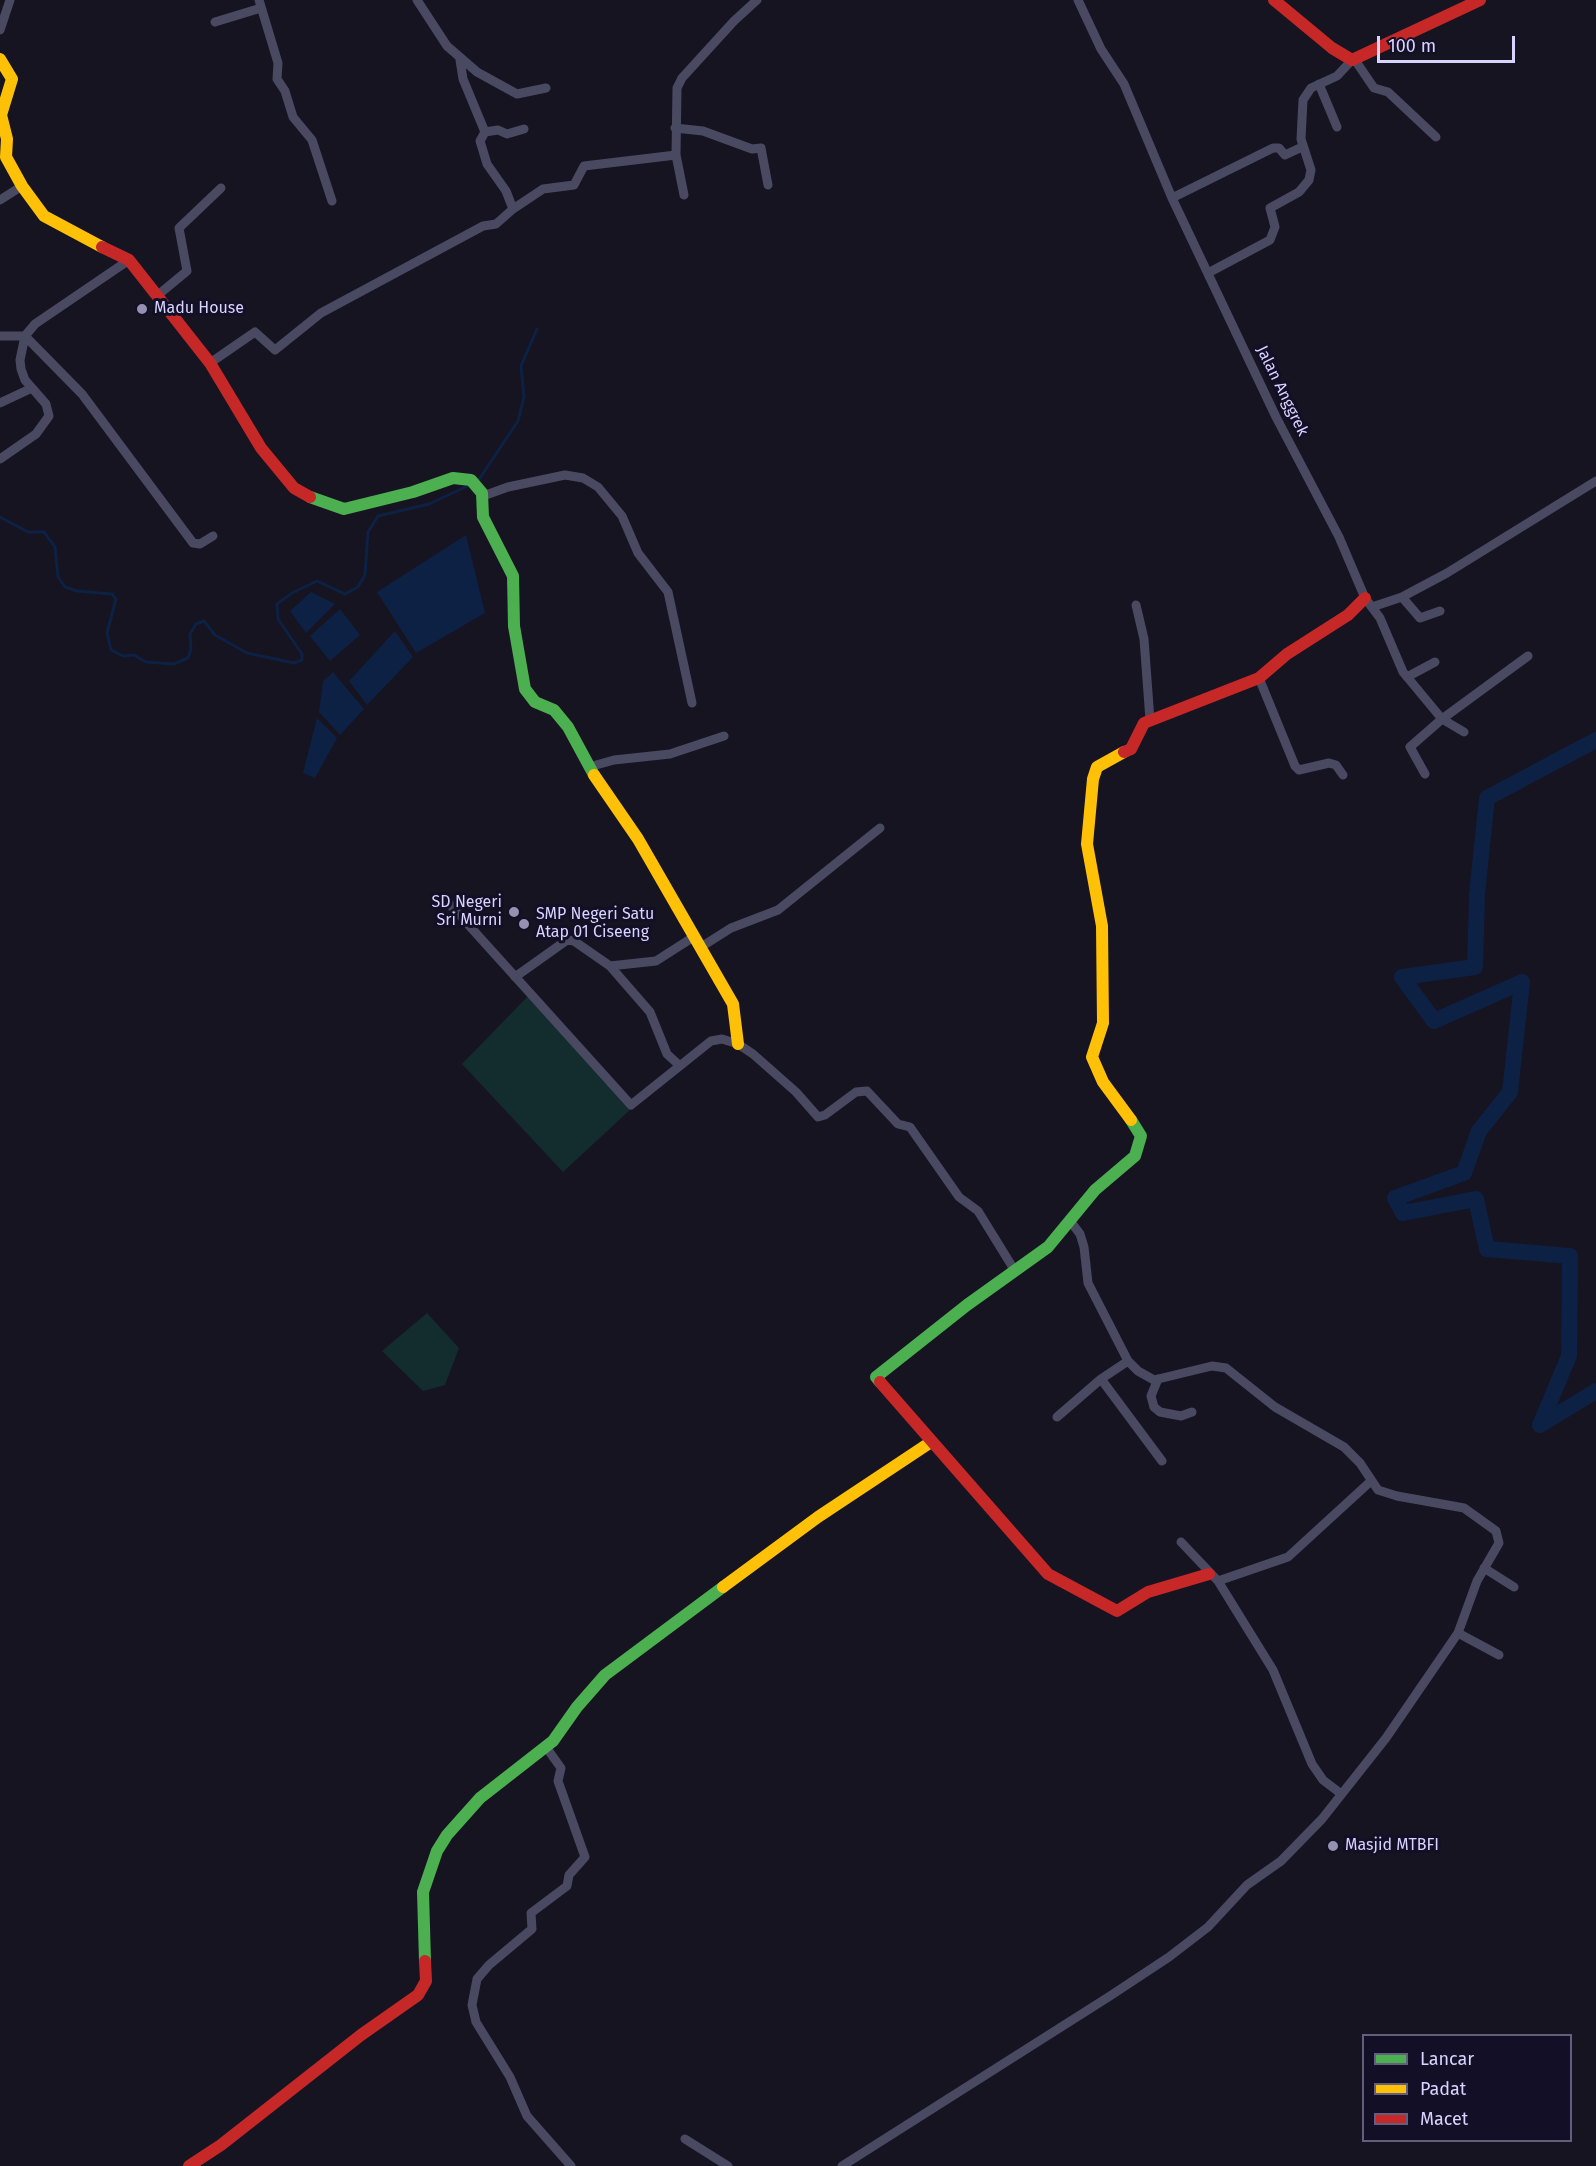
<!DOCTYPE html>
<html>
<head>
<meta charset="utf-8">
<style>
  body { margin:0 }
  #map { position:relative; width:1596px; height:2166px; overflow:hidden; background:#161421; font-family:"Fira Sans",sans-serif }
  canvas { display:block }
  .legend { position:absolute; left:1362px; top:2034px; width:210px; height:108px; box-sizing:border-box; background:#130f26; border:2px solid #625e7d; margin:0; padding:8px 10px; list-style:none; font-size:18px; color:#d9d4ff }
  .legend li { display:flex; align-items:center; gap:12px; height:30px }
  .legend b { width:30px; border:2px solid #625e7d }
  .scale { position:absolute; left:1377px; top:36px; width:138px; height:27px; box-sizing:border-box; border:3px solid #d9d4ff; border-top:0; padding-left:8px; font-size:18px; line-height:21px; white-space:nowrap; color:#d9d4ff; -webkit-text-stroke:4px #130f26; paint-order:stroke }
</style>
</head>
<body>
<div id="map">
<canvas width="1596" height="2166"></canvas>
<ul class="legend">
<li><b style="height:8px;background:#4caf50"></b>Lancar</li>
<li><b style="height:8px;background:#ffc107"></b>Padat</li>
<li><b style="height:8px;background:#c62828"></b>Macet</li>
</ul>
<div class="scale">100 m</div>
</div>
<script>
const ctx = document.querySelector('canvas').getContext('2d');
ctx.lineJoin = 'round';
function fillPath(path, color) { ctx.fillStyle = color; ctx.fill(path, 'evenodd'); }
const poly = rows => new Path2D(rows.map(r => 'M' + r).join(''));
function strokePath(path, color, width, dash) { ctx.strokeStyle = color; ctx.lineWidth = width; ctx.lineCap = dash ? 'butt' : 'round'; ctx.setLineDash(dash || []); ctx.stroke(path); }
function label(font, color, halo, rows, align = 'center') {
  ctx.font = font + ' "Fira Sans",sans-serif'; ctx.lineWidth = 6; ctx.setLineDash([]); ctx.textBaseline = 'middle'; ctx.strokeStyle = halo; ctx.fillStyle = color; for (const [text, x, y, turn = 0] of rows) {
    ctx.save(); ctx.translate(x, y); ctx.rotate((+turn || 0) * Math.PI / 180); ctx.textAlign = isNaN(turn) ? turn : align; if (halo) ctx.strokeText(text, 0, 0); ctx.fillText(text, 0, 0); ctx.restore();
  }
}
const green = poly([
  [530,994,631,1109,563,1172,462,1064],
  [427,1313,459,1348,445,1385,423,1391,382,1351]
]);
const water = poly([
  [466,535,485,613,416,653,377,592],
  [311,592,335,604,306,633,290,611],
  [340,609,360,635,330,661,310,636],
  [395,631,413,657,367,705,349,681],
  [333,672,364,709,340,735,319,712,323,681],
  [317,718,337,738,315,778,303,773]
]);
const stream = poly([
  [478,481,518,421,524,397,521,366,537,329],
  [0,517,28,532,44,532,55,547,58,577,65,587,77,591,112,594,116,599,107,633,111,650,123,656,134,655,146,662,174,664,188,658,191,649,190,634,196,624,204,621,215,635,247,653,294,663,302,660,302,654,278,619,277,604,292,593,317,581,345,594,358,587,365,575,368,532,378,516,429,504,472,484]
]);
const river = poly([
  [1596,740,1487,798,1477,894,1475,967,1402,977,1434,1021,1522,982,1510,1092,1479,1131,1464,1173,1395,1198,1403,1213,1476,1199,1487,1249,1570,1256,1569,1356,1540,1425,1596,1391]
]);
const street = poly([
  [259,0,278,63,277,79,285,91,293,117,312,140,332,201],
  [417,0,447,46,477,72,517,94,546,88],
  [1078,0,1101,49,1124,84,1172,198,1276,417,1339,537,1365,598,1380,618,1403,672,1442,719,1410,747,1425,774],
  [215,22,261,8],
  [0,30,10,0],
  [460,60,463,79,485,132,480,141,487,164,506,191,513,209,543,189,574,185,584,166,676,155],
  [1355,60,1374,88,1388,92,1436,137],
  [1319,84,1337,127],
  [675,128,703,131,752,149,761,148,768,185],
  [485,132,498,130,507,134,524,129],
  [684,195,676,155,677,88,682,78,734,21,757,0],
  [1172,198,1273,148,1279,148,1285,155,1302,147],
  [0,200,22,186],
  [1208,273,1270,240,1275,227,1270,208,1299,192,1309,180,1311,170,1301,139,1303,100,1311,88,1337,76,1352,60],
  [158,295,187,271,179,228,221,188],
  [0,336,25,336,82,394,193,543,200,544,213,536],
  [210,363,255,332,275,350,321,313,483,226,496,224,513,209],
  [0,403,32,388],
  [0,459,36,434,49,416,46,404,25,380,21,369,20,360,25,336,35,324,129,260],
  [483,496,508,487,565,475,583,478,598,487,622,516,638,553,668,592,692,703],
  [1402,597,1447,573,1596,481],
  [1136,605,1144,639,1150,720],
  [1372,607,1402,597,1420,618,1440,611],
  [1407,677,1435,662],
  [1259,678,1295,766,1299,770,1329,763,1336,765,1343,775],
  [1464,732,1442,719,1528,656],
  [589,767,614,760,670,754,724,736],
  [446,900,631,1105,711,1041,722,1039,738,1044,753,1054,796,1092,818,1117,825,1115,856,1092,867,1091,898,1124,910,1127,959,1197,978,1211,1015,1271],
  [701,947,731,928,778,910,880,828],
  [610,966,650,1012,667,1054,680,1066],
  [515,977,567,940,574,941,610,966,656,961,695,936],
  [1071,1222,1080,1234,1084,1247,1088,1283,1128,1361,1138,1371,1154,1380,1212,1366,1226,1368,1275,1407,1344,1447,1360,1463,1378,1490,1397,1496,1464,1508,1496,1531,1499,1543,1477,1581,1458,1633],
  [1101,1379,1162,1461],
  [1158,1379,1151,1396,1154,1407,1160,1412,1181,1416,1192,1412],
  [1057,1417,1101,1379,1128,1361],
  [1181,1542,1218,1581,1288,1557,1371,1481],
  [1484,1568,1514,1587],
  [1218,1581,1273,1670,1312,1764,1323,1780,1340,1793],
  [546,1747,561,1768,558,1781,585,1857,569,1875,567,1886,531,1913,532,1929,489,1965,477,1979,472,2005,476,2022,510,2077,527,2116,571,2166],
  [685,2139,728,2166],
  [842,2166,1110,1996,1169,1957,1208,1927,1247,1885,1281,1861,1322,1819,1386,1738,1458,1633,1499,1655]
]);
const fast = poly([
  [310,497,344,509,413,492,453,478,471,480,482,493,483,517,513,576,514,626,525,689,535,702,554,710,568,727,594,775],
  [880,1382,876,1377,967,1305,1048,1247,1095,1190,1135,1156,1141,1136,1131,1120],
  [425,1961,423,1892,437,1851,447,1835,480,1798,553,1741,577,1707,605,1675,723,1587]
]);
const slow = poly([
  [0,59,12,79,1,115,7,139,6,157,22,186,44,216,102,247],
  [1124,752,1097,767,1093,779,1087,844,1102,926,1103,1023,1092,1057,1103,1082,1131,1120],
  [594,775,638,839,733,1004,738,1044],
  [723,1587,818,1517,931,1442]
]);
const jam = poly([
  [1274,0,1332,48,1352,60,1480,0],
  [102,247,129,260,210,363,261,448,294,488,310,497],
  [1124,752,1131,749,1144,723,1259,678,1287,654,1348,615,1365,598],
  [880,1382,1048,1574,1117,1611,1148,1592,1209,1574],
  [189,2166,221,2145,361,2035,418,1995,426,1981,425,1961]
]);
const markers = [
  [142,309,6,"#9591b1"],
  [514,912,6,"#9591b1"],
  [524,924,6,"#9591b1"],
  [1333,1846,6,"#9591b1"]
];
const poiNames = [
  ["Madu House",154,309],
  ["SD Negeri",502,903,"right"],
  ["Sri Murni",502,921,"right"],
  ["SMP Negeri Satu",536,915],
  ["Atap 01 Ciseeng",536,933],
  ["Masjid MTBFI",1345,1846]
];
const streetNames = [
  ["Jalan Anggrek",1282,391,64]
];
fillPath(green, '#132c2d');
fillPath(water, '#0d2144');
strokePath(stream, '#0d2144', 3);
strokePath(river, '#0d2144', 16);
strokePath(street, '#4a4962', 9);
strokePath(fast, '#4caf50', 12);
strokePath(slow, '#ffc107', 12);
strokePath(jam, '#c62828', 12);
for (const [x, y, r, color] of markers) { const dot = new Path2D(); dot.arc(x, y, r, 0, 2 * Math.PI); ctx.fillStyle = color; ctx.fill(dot); strokePath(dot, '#130f26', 2); }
label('16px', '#d9d4ff', '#130f26', poiNames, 'left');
label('16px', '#d9d4ff', '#130f26', streetNames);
</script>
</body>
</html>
